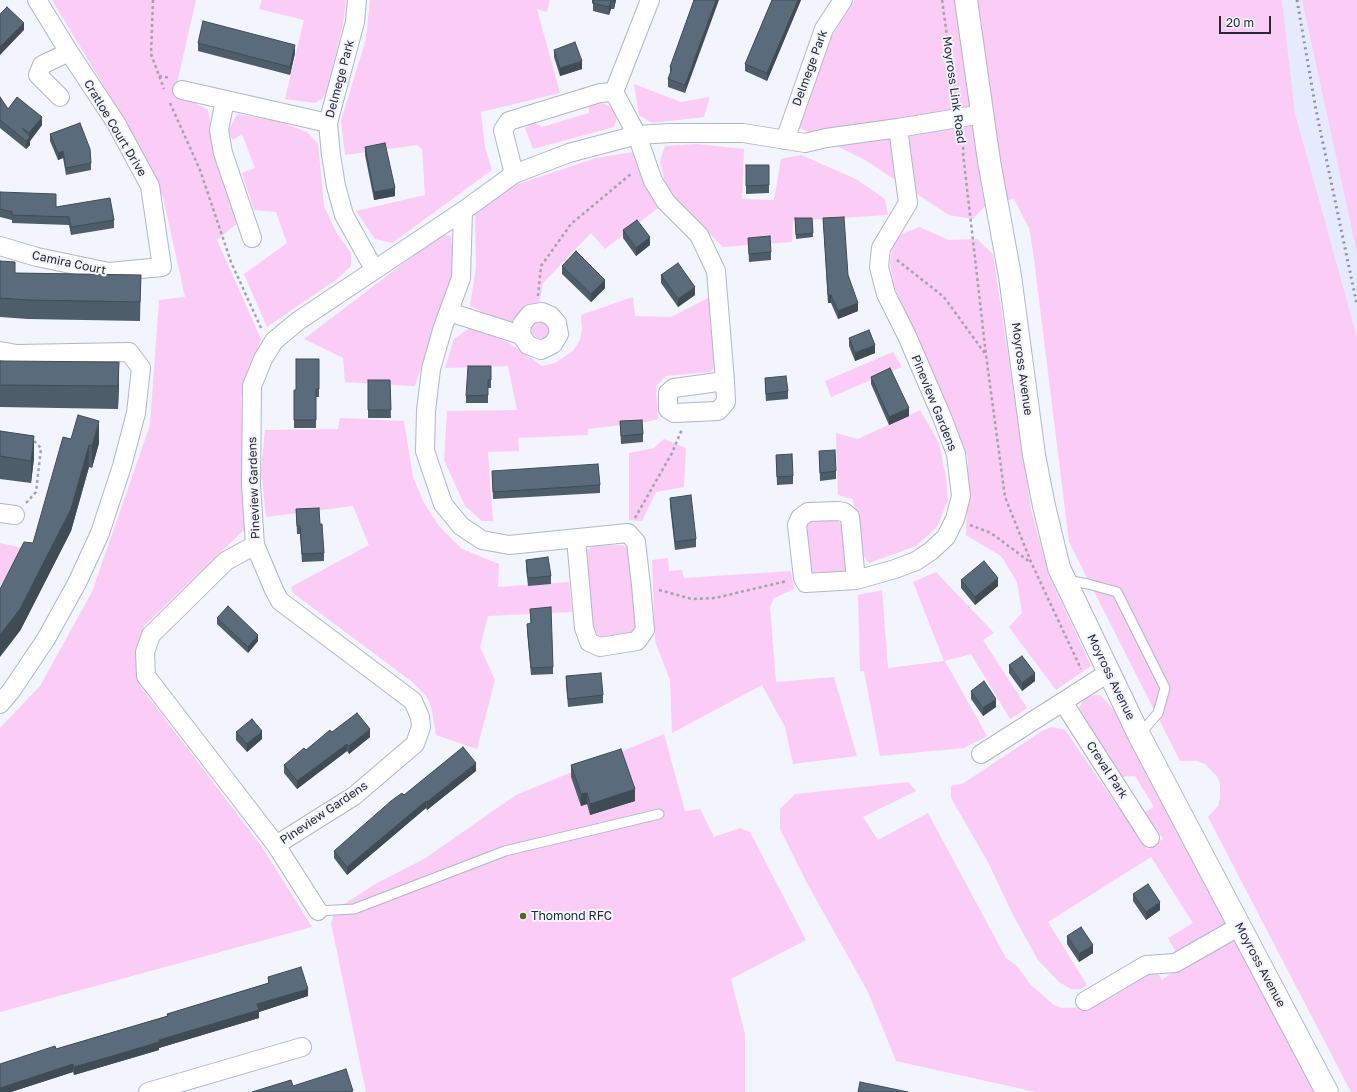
<!DOCTYPE html>
<html>
<head>
<meta charset="utf-8">
<style>
  body { margin:0 }
  #map { position:relative; width:1357px; height:1092px; overflow:hidden; background:#f2f4fe; font-family:"Golos Text",sans-serif }
  canvas { display:block }
  .scale { position:absolute; left:1219px; top:16px; width:52px; height:18px; box-sizing:border-box; border:2px solid #262931; border-top:0; padding-left:5px; font-size:12px; line-height:14px; white-space:nowrap; color:#262931; -webkit-text-stroke:3px #f2f4fe; paint-order:stroke }
</style>
</head>
<body>
<div id="map">
<canvas width="1357" height="1092"></canvas>
<div class="scale">20 m</div>
</div>
<script>
const ctx = document.querySelector('canvas').getContext('2d');
ctx.lineJoin = 'round';
function fillPath(path, color) { ctx.fillStyle = color; ctx.fill(path, 'evenodd'); }
const poly = rows => new Path2D(rows.map(r => 'M' + r).join(''));
function strokePath(path, color, width, dash) { ctx.strokeStyle = color; ctx.lineWidth = width; ctx.lineCap = dash ? 'butt' : 'round'; ctx.setLineDash(dash || []); ctx.stroke(path); }
function label(font, color, halo, rows, align = 'center') {
  ctx.font = font + ' "Golos Text",sans-serif'; ctx.lineWidth = 4; ctx.setLineDash([]); ctx.textBaseline = 'middle'; ctx.strokeStyle = halo; ctx.fillStyle = color; for (const [text, x, y, turn = 0] of rows) {
    ctx.save(); ctx.translate(x, y); ctx.rotate((+turn || 0) * Math.PI / 180); ctx.textAlign = isNaN(turn) ? turn : align; if (halo) ctx.strokeText(text, 0, 0); ctx.fillText(text, 0, 0); ctx.restore();
  }
}
const built = poly([
  [1282,0,1302,0,1357,253,1357,337,1295,113]
]);
const green = poly([
  [52,0,196,0,175,92,208,110,214,145,240,221,217,240,261,339,241,397,246,528,144,626,138,663,140,686,262,847,312,927,0,1012,0,728,40,686,92,592,150,425,159,300,185,297,163,197,128,126],
  [262,0,346,0,343,24,327,90,323,98,315,103,285,99,304,20,259,9],
  [370,0,550,0,547,12,537,9,560,93,481,112,485,147,492,170,392,243,375,239,356,211,425,195,422,149,417,145,345,155,341,121,366,39],
  [855,0,1282,0,1295,113,1357,337,1357,1092,1351,1092,1208,817,1218,806,1220,798,1220,783,1217,776,1205,764,1197,761,1180,761,1069,542,1033,251,1029,228,1014,199,987,204,973,219,949,215,865,160,798,127,830,39],
  [1302,0,1357,0,1357,253],
  [634,84,681,102,710,97,704,117,652,123,639,115],
  [603,103,619,112,614,127,533,149,525,128,533,122,542,127,589,113,589,105],
  [237,114,280,122,307,132,318,144,324,206,336,232,351,253,351,266,337,279,267,327,244,274,287,243,276,212,254,210,242,173,255,168,242,134,233,140,228,132],
  [696,144,744,149,742,199,774,200,781,159,801,155,856,179,885,199,888,215,793,221,792,242,723,247,695,220,666,187,660,161,665,146],
  [633,152,640,157,645,185,658,208,605,249,591,233,543,283,539,304,522,313,509,324,470,306,476,267,475,213,509,187,596,158],
  [919,227,949,240,977,239,993,254,1031,509,1048,573,1091,666,1056,690,1009,627,1022,613,1017,582,1001,556,966,535,968,458,951,413,894,286,890,263,894,237],
  [442,234,451,236,454,269,415,386,345,382,343,358,304,339],
  [633,297,635,316,671,317,710,297,717,364,710,372,666,376,656,386,658,419,646,422,588,429,588,435,518,438,519,451,488,452,493,521,482,521,465,506,444,460,447,411,517,410,508,366,445,368,454,339,471,327,509,343,542,366,555,363,573,351,580,340,582,329,581,315],
  [545,318,552,332,546,338,538,338,532,333,531,325,533,321],
  [893,352,902,367,831,397,825,381],
  [920,410,939,443,946,478,948,500,937,527,916,546,869,563,863,555,853,499,838,495,836,433,858,439],
  [340,418,404,421,413,477,424,503,439,526,462,549,499,564,498,587,569,582,572,612,488,616,480,647,495,680,477,749,436,735,431,706,426,696,411,681,293,593,291,587,369,545,353,506,266,517,261,471,265,430,338,429],
  [664,439,686,448,684,487,656,492,642,521,629,520,629,453,654,448],
  [812,519,837,519,842,526,846,569,841,573,810,572,805,526],
  [0,543,22,548,0,586],
  [623,545,630,550,638,628,632,635,603,638,592,630,586,551,593,546],
  [668,558,669,571,682,570,684,578,791,571,794,589,774,598,770,607,776,682,834,677,857,756,793,764,785,727,762,685,672,733,670,680,655,641,652,560],
  [936,572,994,633,983,640,1027,708,1010,719,971,654,945,661,987,736,964,748,880,756,864,671,860,671,858,595,882,590,888,668,944,661,913,582],
  [1100,695,1114,710,1242,951,1314,1092,1036,1092,896,1061,868,992,808,885,780,829,780,809,795,794,908,782,916,791,863,817,878,840,928,813,1006,958,1017,966,1031,985,1054,1005,1062,1008,1088,1007,1155,968,1162,980,1183,965,1168,938,1193,923,1151,857,1048,922,1087,985,1080,989,1071,989,1059,982,1038,960,1013,915,989,864,951,798,951,786,964,783,1042,731,1052,727,1065,730,1147,849,1163,839,1145,812,1154,807,1135,776,1121,777,1079,708,1086,696],
  [664,734,685,811,700,809,714,837,740,828,750,832,806,940,731,979,745,1034,745,1092,366,1092,331,923,335,910,375,884,424,859,516,795]
]);
const path = poly([
  [153,0,151,54,164,89],
  [942,0,956,100],
  [159,76,170,78],
  [170,103,200,170,231,262,262,330],
  [961,135,964,153],
  [963,153,986,355,1005,497,1031,562,1081,669],
  [897,260,944,297,986,355],
  [538,296,541,266,571,224,632,173],
  [26,503,36,492,41,448,32,439],
  [635,518,672,453,682,429],
  [970,525,991,533,1030,562],
  [659,590,692,599,715,598,787,581]
]);
const service = poly([
  [1066,580,1088,584,1117,592,1165,688,1158,713,1140,734],
  [318,911,354,909,505,851,659,814]
]);
const minor = poly([
  [357,0,355,22,328,123,331,155,336,186,344,215,374,269],
  [182,90,328,123],
  [614,92,650,0],
  [60,97,38,75,42,65,69,52],
  [225,100,219,130,223,153,252,238],
  [785,140,824,29,843,0],
  [514,174,503,130,509,121,600,93,614,92,637,135,653,181,666,202,699,235,716,271,725,381,674,388,668,393,668,409,674,413,718,411,726,402,725,381],
  [463,211,461,278,443,327,431,369,426,411,425,451,443,504,461,526,482,540,509,545,628,533,636,542,641,585,645,630,637,641,600,647,589,642,584,628,576,539],
  [0,246,37,257,109,272,162,267,150,186,116,123,69,52,37,0],
  [449,312,521,335,528,345,541,350,553,344,559,334,557,323,551,316,542,312,530,314,522,324,521,335],
  [0,351,17,354,129,352,141,368,136,413,122,466,100,533,77,583,46,639,11,691,0,704],
  [0,513,15,515],
  [255,545,226,561,151,635,145,652,146,676,276,845,318,911],
  [856,580,850,517,844,512,838,511,808,512,800,518,797,525,803,578,806,583,856,580,895,569,916,561,931,551,946,537,955,519,961,496,956,454,942,417,907,336,886,294,879,267,881,248,908,203,898,128],
  [1063,702,1150,838],
  [981,754,1108,673],
  [276,845,354,796,415,744,421,727,420,717,413,701,280,601,274,590,255,545,251,485,252,386,263,359,274,341,298,321,463,211,514,174,569,153,637,135,671,133,743,133,805,143,826,138,898,128,982,114],
  [1085,1001,1146,965,1175,963,1240,926],
  [148,1092,302,1047]
]);
const tertiary = poly([
  [966,0,989,161,1010,276,1034,455,1044,506,1059,568,1139,735,1327,1092]
]);
const rail = poly([
  [1297,0,1316,110,1357,305]
]);
const wall = poly([
  [592,0,616,0,614,9,611,9,609,15,593,11,593,4,592,3],
  [694,0,685,93,668,87,668,79,670,74,670,67],
  [772,0,801,0,767,81,745,71,745,64],
  [198,43,295,53,290,75,198,51],
  [554,50,582,69,560,76,554,57],
  [0,97,8,109,42,125,30,141,30,145,26,149,0,128],
  [50,134,91,163,91,170,66,175,63,158,58,160,50,141],
  [365,147,395,196,374,200,365,155],
  [746,165,769,165,769,193,746,194],
  [0,192,56,207,114,220,114,228,71,235,69,225,12,223,12,220,0,217],
  [795,218,812,218,813,237,796,239],
  [823,218,848,275,858,311,838,319,831,303,828,303],
  [623,230,650,245,636,256,623,238],
  [748,238,771,252,771,260,749,262],
  [0,261,15,273,141,275,140,321,28,319,0,317],
  [562,266,605,288,591,302,562,274],
  [661,275,695,295,678,307,661,283],
  [849,338,875,353,855,361,849,346],
  [319,359,319,397,316,397,316,428,294,428,294,390,296,390],
  [0,361,119,384,118,409,0,407],
  [491,366,491,388,488,388,488,403,466,403,466,396],
  [871,377,909,416,889,425,871,384],
  [765,378,788,391,788,399,766,401,765,386],
  [368,380,390,380,391,418,368,418],
  [620,421,643,434,643,442,621,444],
  [0,431,34,458,31,483,0,479],
  [71,439,99,443,92,468,89,467,71,531,20,631,33,543],
  [819,451,836,471,836,479,820,481],
  [776,455,793,476,793,484,777,485],
  [492,471,600,485,600,493,493,499],
  [670,498,696,539,696,547,675,550,670,506],
  [296,509,320,524,324,553,324,561,302,562,300,534,297,534],
  [526,560,551,576,551,584,528,586,526,568],
  [961,580,998,586,975,605,961,588],
  [530,609,553,667,553,674,531,675,527,631,527,624,531,624],
  [217,618,258,641,248,653,217,624],
  [1009,665,1035,681,1022,691,1009,673],
  [566,676,603,695,603,703,568,707,566,684],
  [971,691,996,707,983,716,971,699],
  [236,732,262,739,247,752,236,740],
  [332,732,370,737,349,754,347,751,297,789,284,773,284,765],
  [571,765,635,801,590,815,587,804,581,806,571,777],
  [476,771,427,810,426,808,347,875,334,858,334,851,404,795],
  [1133,894,1160,910,1146,920,1133,901],
  [1067,936,1093,953,1079,962,1067,944],
  [268,977,308,996,259,1012,259,1018,159,1048,159,1050,74,1075,73,1072,11,1092,0,1092,56,1049,167,1016,167,1014,268,983]
]);
const shadedWall = poly([
  [614,0,616,0,614,9],
  [716,0,719,0,685,93,685,85],
  [798,0,801,0,767,81,767,73],
  [611,1,611,9,609,15,609,7],
  [24,23,24,30,0,55,0,47],
  [295,45,295,53,290,75,290,67],
  [582,61,582,69,560,76,560,68],
  [42,117,42,125,30,141,30,145,26,149,26,141,29,138,29,133],
  [63,151,63,158,58,160,58,153],
  [395,188,395,196,374,200,374,192],
  [650,237,650,245,636,256,636,248],
  [605,280,605,288,591,302,591,294],
  [695,287,695,295,678,307,678,299],
  [828,295,831,295,831,303,828,303],
  [858,303,858,311,838,319,838,311],
  [875,345,875,353,855,361,855,353],
  [119,362,119,384,118,409,118,386],
  [909,408,909,416,889,425,889,417],
  [99,421,99,443,92,468,92,446],
  [34,436,34,458,31,483,31,461],
  [89,445,89,467,71,531,20,631,0,657,0,635],
  [998,578,998,586,975,605,975,597],
  [258,635,258,641,248,653,248,647],
  [1035,673,1035,681,1022,691,1022,683],
  [996,699,996,707,983,716,983,708],
  [370,729,370,737,349,754,349,746],
  [262,731,262,739,247,752,247,744],
  [347,744,347,751,297,789,297,781],
  [476,763,476,771,427,810,427,802],
  [635,789,635,801,590,815,590,804],
  [587,793,587,804,581,806,581,794],
  [426,801,426,808,347,875,347,867],
  [1160,902,1160,910,1146,920,1146,912],
  [1093,945,1093,953,1079,962,1079,954],
  [308,989,308,996,259,1012,259,1018,159,1048,159,1050,74,1075,74,1067,159,1040,257,1004],
  [73,1064,73,1072,11,1092,0,1092,0,1088]
]);
const building = poly([
  [594,0,614,0,614,1,611,1,609,7,593,3,594,0],
  [694,0,716,0,685,85,668,79,672,68,670,67,694,0],
  [772,0,798,0,767,73,745,64,772,0],
  [7,7,24,23,0,47,0,14,7,7],
  [203,21,295,45,290,67,198,43,203,21],
  [575,42,582,61,560,68,554,50,575,42],
  [0,97,8,109,17,97,42,117,29,133,22,128,30,137,26,141,0,120,0,97],
  [80,123,90,149,91,163,66,168,63,151,58,153,50,134,80,123],
  [385,143,395,188,374,192,365,147,385,143],
  [746,165,769,165,769,185,746,186,746,165],
  [0,192,56,194,56,207,110,198,114,220,71,227,69,217,12,215,12,212,0,209,0,192],
  [844,217,848,275,858,303,838,311,831,295,828,295,823,218,844,217],
  [795,218,812,218,813,233,796,235,795,218],
  [637,220,650,237,636,248,623,230,637,220],
  [770,236,771,252,749,254,748,238,770,236],
  [576,251,605,280,591,294,562,266,576,251],
  [0,261,15,262,15,273,141,275,140,302,28,300,0,298,0,261],
  [678,263,695,287,678,299,661,275,678,263],
  [869,330,875,345,855,353,849,338,869,330],
  [296,359,319,359,319,389,316,389,316,420,294,420,294,390,296,390,296,359],
  [0,361,119,362,118,386,0,385,0,361],
  [468,366,491,366,491,380,488,380,488,395,466,396,468,366],
  [890,368,909,408,889,417,871,377,890,368],
  [786,376,788,391,766,394,765,378,786,376],
  [368,380,390,380,391,410,368,410,368,380],
  [78,415,99,421,92,446,89,445,71,509,20,609,0,635,0,589,24,542,33,543,63,437,71,439,78,415],
  [642,420,643,434,621,436,620,421,642,420],
  [0,431,34,436,31,461,0,456,0,431],
  [835,450,836,471,820,473,819,451,835,450],
  [792,454,793,476,777,477,776,455,792,454],
  [598,464,600,485,493,492,492,471,598,464],
  [691,495,696,539,675,542,670,498,691,495],
  [319,508,320,524,322,524,324,553,302,554,300,526,297,526,296,509,319,508],
  [548,557,551,576,528,578,526,560,548,557],
  [984,561,998,578,975,597,961,580,984,561],
  [228,606,258,635,248,647,217,618,228,606],
  [551,607,553,667,531,668,527,624,531,623,530,609,551,607],
  [1022,656,1035,673,1022,683,1009,665,1022,656],
  [601,673,603,695,568,699,566,676,601,673],
  [984,681,996,699,983,708,971,691,984,681],
  [357,713,370,729,349,746,347,744,297,781,284,765,304,748,306,750,330,730,332,732,357,713],
  [252,719,262,731,247,744,236,732,252,719],
  [463,747,476,763,427,802,426,801,347,867,334,851,391,801,402,793,404,795,463,747],
  [621,749,635,789,590,804,587,793,581,794,571,765,621,749],
  [1148,884,1160,902,1146,912,1133,894,1148,884],
  [1081,927,1093,945,1079,954,1067,936,1081,927],
  [301,967,308,989,257,1004,259,1010,159,1040,159,1042,126,1052,74,1067,73,1064,0,1088,0,1064,55,1046,56,1049,168,1016,167,1014,269,983,268,977,301,967],
  [346,1069,353,1091,350,1092,252,1092,291,1080,293,1086,346,1069],
  [860,1082,908,1092,858,1092,860,1082]
]);
const markers = [
  [523,916,4,"#4c6c22"]
];
const streetNames = [
  ["Delmege Park",810,68,-70],
  ["Delmege Park",340,79,-75],
  ["Moyross Link Road",954,90,82],
  ["Cratloe Court Drive",115,128,59],
  ["Camira Court",69,263,12],
  ["Moyross Avenue",1022,369,82],
  ["Pineview Gardens",934,403,68],
  ["Pineview Gardens",254,488,-92],
  ["Moyross Avenue",1111,677,64],
  ["Creval Park",1107,770,57],
  ["Pineview Gardens",324,813,-34],
  ["Moyross Avenue",1260,965,62]
];
const poiNames = [
  ["Thomond RFC",531,916]
];
fillPath(built, '#e5eafc');
fillPath(green, '#faccf6');
strokePath(service, '#afb6cc', 11);
strokePath(minor, '#afb6cc', 20);
strokePath(tertiary, '#afb6cc', 24);
strokePath(path, '#a2a4ad', 2.5, [3, 3]);
strokePath(service, '#fff', 9);
strokePath(minor, '#fff', 18);
strokePath(tertiary, '#fff', 22);
strokePath(rail, '#90929b', 3, [2, 4]);
fillPath(wall, '#4d5d6a');
fillPath(shadedWall, '#3f4c56');
fillPath(building, '#5a6c7b');
strokePath(building, '#3f4c56', 1);
for (const [x, y, r, color] of markers) { const dot = new Path2D(); dot.arc(x, y, r, 0, 2 * Math.PI); ctx.fillStyle = color; ctx.fill(dot); strokePath(dot, '#f2f4fe', 1.5); }
label('12px', '#262931', '#f2f4fe', streetNames);
label('12px', '#262931', '#f2f4fe', poiNames, 'left');
</script>
</body>
</html>
